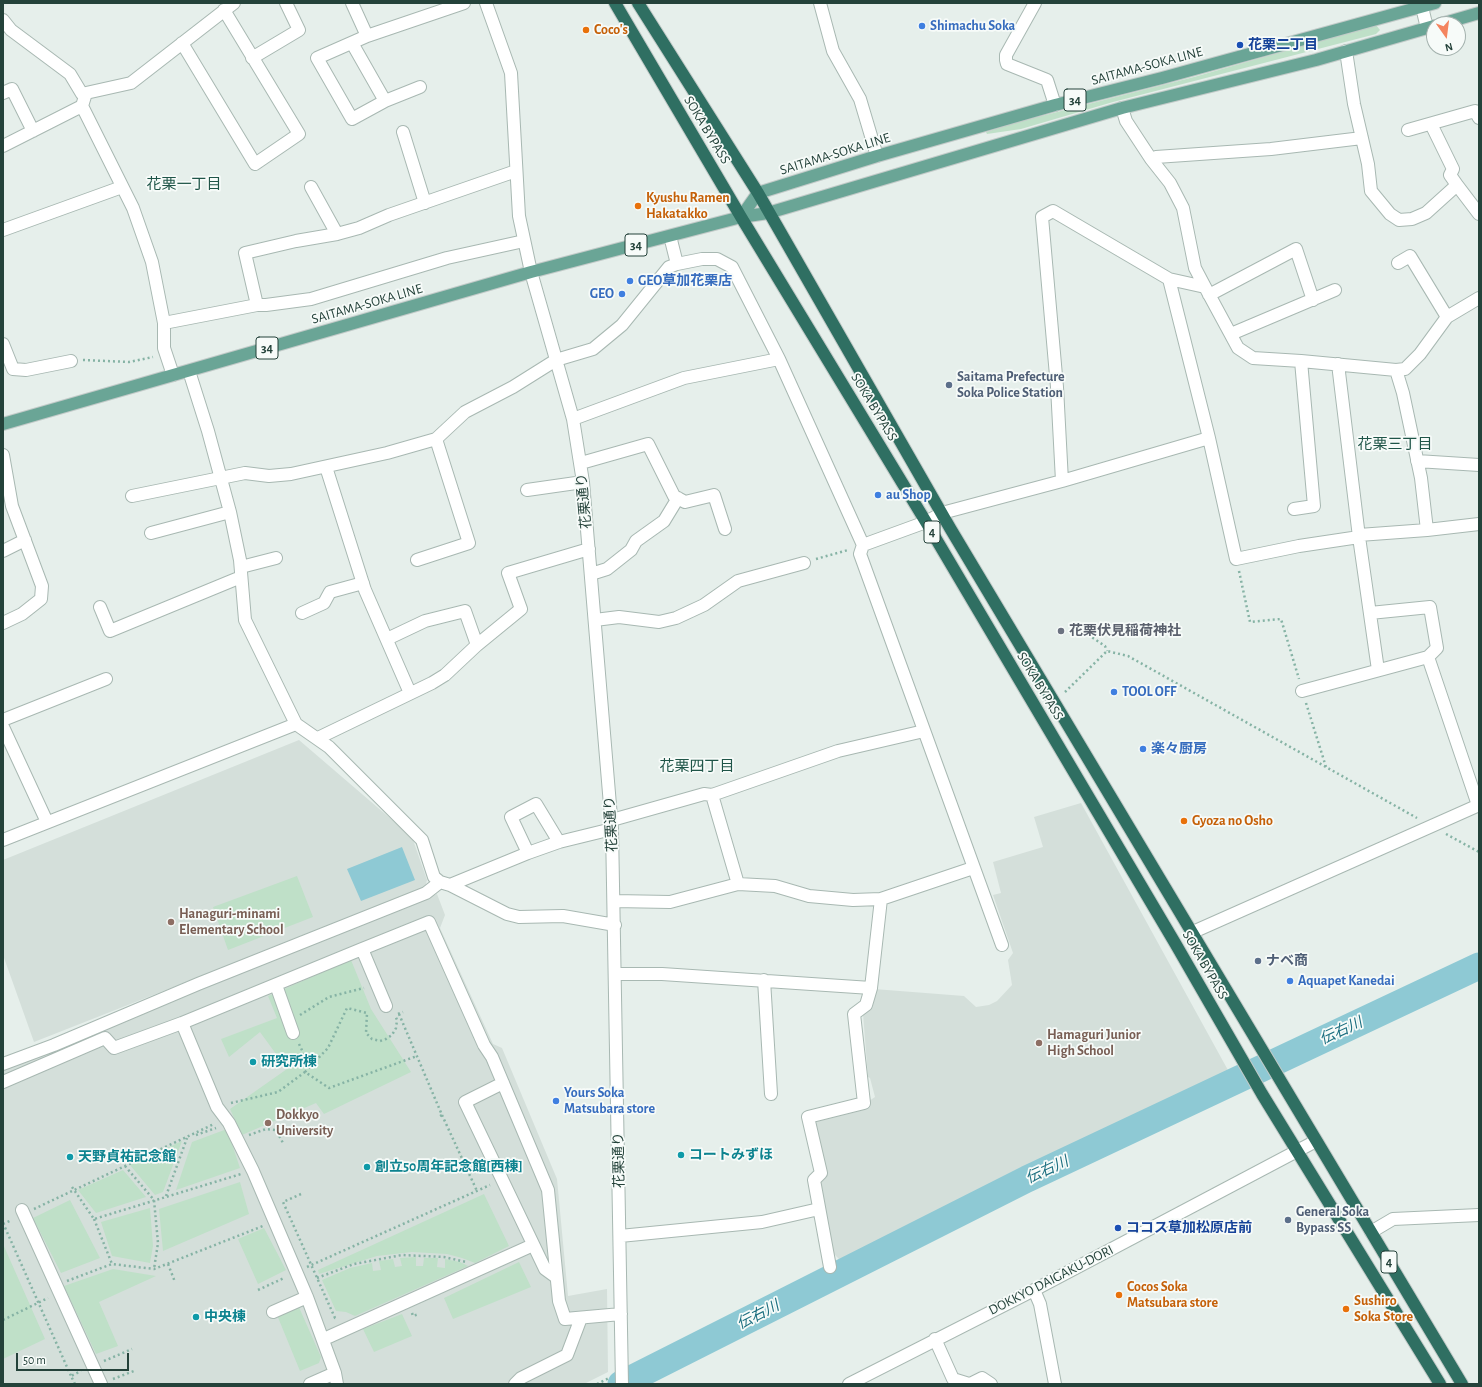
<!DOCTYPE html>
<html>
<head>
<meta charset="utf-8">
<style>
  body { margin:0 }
  #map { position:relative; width:1482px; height:1387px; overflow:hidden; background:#e6efeb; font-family:"Alegreya Sans",sans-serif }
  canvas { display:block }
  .frame { position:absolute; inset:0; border:4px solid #24423a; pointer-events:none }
  .north { position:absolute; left:1426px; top:16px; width:40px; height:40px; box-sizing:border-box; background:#f7fbf9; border:1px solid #a3b1ad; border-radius:50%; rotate:166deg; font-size:11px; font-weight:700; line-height:16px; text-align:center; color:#24423a }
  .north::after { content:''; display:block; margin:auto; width:14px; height:18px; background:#f4845f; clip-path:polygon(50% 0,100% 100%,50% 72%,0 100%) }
  .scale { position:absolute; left:16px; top:1353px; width:113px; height:18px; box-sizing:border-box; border:2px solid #24423a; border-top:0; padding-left:5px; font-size:12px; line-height:14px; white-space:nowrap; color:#24423a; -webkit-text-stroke:3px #f7fbf9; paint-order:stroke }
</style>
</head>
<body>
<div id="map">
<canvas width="1482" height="1387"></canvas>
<div class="frame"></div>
<div class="north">N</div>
<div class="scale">50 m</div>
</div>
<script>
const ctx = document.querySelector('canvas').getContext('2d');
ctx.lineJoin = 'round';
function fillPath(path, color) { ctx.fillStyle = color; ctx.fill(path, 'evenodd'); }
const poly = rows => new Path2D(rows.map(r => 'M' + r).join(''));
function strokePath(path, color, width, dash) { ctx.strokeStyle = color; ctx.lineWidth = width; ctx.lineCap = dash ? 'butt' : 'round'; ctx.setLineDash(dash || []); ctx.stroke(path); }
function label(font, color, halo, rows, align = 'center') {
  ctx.font = font + ' "Alegreya Sans","Noto Sans JP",sans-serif'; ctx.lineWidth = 3.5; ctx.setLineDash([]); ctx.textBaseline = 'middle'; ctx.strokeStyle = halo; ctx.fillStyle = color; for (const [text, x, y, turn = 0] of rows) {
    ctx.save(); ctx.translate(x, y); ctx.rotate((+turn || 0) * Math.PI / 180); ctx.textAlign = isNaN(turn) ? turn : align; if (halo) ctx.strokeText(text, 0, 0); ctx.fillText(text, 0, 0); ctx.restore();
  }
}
const built = poly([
  [299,740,412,837,427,880,425,888,34,1042,3,955,3,860],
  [1081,803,1229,1072,840,1260,831,1251,818,1182,813,1128,818,1118,870,1107,869,1101,875,1097,870,1078,868,1077,863,1014,873,1007,874,989,964,996,976,1007,989,1005,997,1001,1012,985,1008,960,1013,953,993,895,1001,893,993,862,1043,847,1034,817],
  [437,894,445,915,440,928,493,1044,502,1048,557,1179,568,1296,607,1289,608,1372,584,1384,3,1384,3,1066]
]);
const green = poly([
  [1376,25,1380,30,1376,34,1113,102,1021,129,987,134,986,132,1018,122,1194,77],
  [297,876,313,917,228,950,213,907],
  [351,960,371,1009,411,1072,324,1114,316,1103,242,1135,230,1109,287,1069,260,1032,229,1057,221,1039,277,1018,268,996],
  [227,1129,240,1168,176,1190,192,1142],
  [182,1141,163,1192,155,1195,130,1165],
  [123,1170,146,1197,96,1213,78,1190],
  [240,1182,249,1214,163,1251,159,1209],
  [484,1194,509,1246,475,1263,462,1258,447,1254,412,1252,377,1256,319,1274,318,1270],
  [70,1200,100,1258,61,1273,33,1218],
  [150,1208,153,1246,150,1263,112,1256,101,1222],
  [264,1228,286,1270,258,1284,238,1239],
  [3,1244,45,1339,3,1359],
  [416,1257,416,1266,423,1266,424,1258,438,1258,437,1267,445,1268,445,1259,460,1262,468,1266,355,1316,346,1312,336,1311,322,1280,350,1268,372,1263,373,1271,381,1270,379,1261,393,1259,395,1267,402,1266,400,1258],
  [519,1262,531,1287,453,1319,444,1298],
  [113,1269,156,1276,99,1302,118,1346,96,1354,64,1286],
  [298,1305,321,1357,319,1363,300,1371,277,1315],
  [402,1314,412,1336,374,1352,363,1329]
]);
const water = poly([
  [402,847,415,880,361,901,347,869]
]);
const river = poly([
  [621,1384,1027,1179,1479,966]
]);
const path = poly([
  [83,360,129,362,153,357],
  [816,559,848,550],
  [1239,571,1250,622,1281,619,1299,679],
  [1084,632,1105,646,1107,651],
  [1065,692,1107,651,1128,656,1417,818],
  [1306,703,1326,767],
  [1446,834,1479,852],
  [398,1014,403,1012],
  [399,1014,442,1115,438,1117],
  [300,1015,329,997,364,988],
  [299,1044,310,1067],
  [305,1072,328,1048,347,1008,367,1013,366,1033,372,1039,380,1041,386,1039,392,1035,396,1028,397,1020,395,1015],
  [231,1103,278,1092,305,1072,329,1088,417,1056],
  [442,1115,477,1191],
  [196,1135,216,1128],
  [249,1135,266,1129,276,1130,283,1143],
  [125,1166,154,1200,158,1243,154,1269],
  [72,1187,94,1219,241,1174],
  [301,1194,283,1202,335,1318,336,1318],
  [166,1196,187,1138],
  [34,1209,214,1124],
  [94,1219,112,1264],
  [3,1223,71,1376],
  [3,1224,12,1220],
  [168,1264,175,1282],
  [307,1267,490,1185],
  [317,1278,354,1264,402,1255,444,1257,466,1262],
  [67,1281,112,1264,154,1269,263,1226],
  [258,1290,284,1278],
  [412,1313,413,1316,419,1314],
  [3,1320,48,1298],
  [104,1361,132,1349],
  [113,1379,134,1371],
  [75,1384,71,1376,81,1371],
  [597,1384,609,1378]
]);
const minor = poly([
  [352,3,367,36],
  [486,3,511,73,519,216,531,272,573,419,583,482,612,829,622,1384],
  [820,3,833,51,860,99,877,156],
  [1035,3,1006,55,1006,60,1007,64,1047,80,1055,105],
  [1421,3,1427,28],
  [3,20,11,30,70,74,82,94,86,93,82,106,133,208,152,262,164,323,164,348,173,375],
  [182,43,255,164,299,134,224,10],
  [352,43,385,101],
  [1346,51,1354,104,1368,164,1371,191,1390,214,1399,220,1412,219,1426,213,1457,185,1479,214],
  [252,58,299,30,286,3],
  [420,87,385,101,352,119,317,58,367,36,464,3],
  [3,93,12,89,33,131],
  [86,93,131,83,234,3],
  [1122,108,1126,121,1151,159,1170,183,1183,208,1195,268,1205,287,1238,348,1253,358,1301,361,1396,370,1405,369,1420,354,1447,317,1479,298],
  [1431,124,1453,169,1450,175,1457,185],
  [1408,130,1475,111,1479,118],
  [403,132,425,203],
  [3,146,82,106],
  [1151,159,1156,157,1271,149,1362,138],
  [311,187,337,234],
  [3,230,122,187],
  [1398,263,1410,256,1447,317],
  [677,264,702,259,717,259,732,267,779,359,863,545],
  [1169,279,1209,438,1236,559,1299,546,1359,537],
  [1209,295,1296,249,1313,300],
  [257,305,245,253,296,241,337,234,359,228,389,215,516,171],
  [164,323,257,305,266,305,311,299,447,258,524,241],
  [1231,334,1335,290],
  [3,344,13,369,26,370,71,361],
  [1338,364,1359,537,1378,670],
  [1396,370,1403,393,1421,478,1427,530,1479,524],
  [189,371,208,431,230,512,240,560,245,620,296,724],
  [573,419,684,378,779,359],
  [3,455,12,506,42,586,41,599,22,614,3,623],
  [1417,461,1479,465],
  [581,463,648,444,674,496,685,502,714,495,725,529],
  [326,467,365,590,410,693],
  [1062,481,1057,387,1042,217,1053,211,1169,279,1205,287],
  [527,490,583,482],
  [132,496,245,473,269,476,291,474,387,453,436,439,465,412,513,387,556,360,593,349,622,325,669,267,677,264,670,236],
  [1294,509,1314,506,1301,361],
  [151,533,230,512],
  [1359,535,1427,530],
  [3,551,25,540],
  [417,560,469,543,436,439],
  [241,567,276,558],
  [591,574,607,569,631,550,636,541,664,521,678,498],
  [100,607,110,631,241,577],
  [302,613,324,603,330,592,363,583],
  [1370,613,1430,607,1437,648,1428,657],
  [595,620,619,617,659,622,676,618,704,605,738,581,804,563],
  [387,639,425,621,465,611,477,645],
  [1302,691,1428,657,1478,805],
  [3,720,106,679],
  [3,727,47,822],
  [318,738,432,683,445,675,477,645,521,609,508,573,589,549],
  [712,795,738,884],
  [612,820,704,794,712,795,838,751,924,731],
  [3,840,296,724,329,747,422,840,434,877,440,882,450,885,528,853,559,842,612,829],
  [528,853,511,817,536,804,559,842],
  [450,885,507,914,519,917,563,916,615,925],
  [614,901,670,902,738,884,775,886,809,896,853,900,881,899,973,868],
  [1193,932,1479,805],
  [1002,945,860,554,863,545,926,522,942,513,1062,481,1209,438],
  [362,949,429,922,484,1045,492,1057,548,1190,559,1301,565,1319,621,1314],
  [616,974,662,974,871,988,866,1005,854,1014,864,1103,808,1117,821,1173,814,1180,830,1267],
  [764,980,771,1094],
  [276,985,293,1033],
  [871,988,881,899],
  [182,1023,217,1107,229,1123,253,1171,307,1297,335,1373],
  [3,1064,54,1045,198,984,426,893,440,882],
  [3,1082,105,1038,114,1048,182,1023,362,949,386,1006],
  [503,1083,465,1102,545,1269,556,1277],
  [22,1210,101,1384],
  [1371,1232,1393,1219,1479,1215],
  [620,1236,762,1222,819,1209],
  [1034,1290,1040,1304,1055,1384],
  [273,1312,307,1297],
  [324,1339,533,1245],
  [935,1339,953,1379,969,1384],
  [310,1384,335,1373,337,1384],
  [515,1384,521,1378,567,1355,581,1318],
  [849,1384,1034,1290,1316,1141],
  [970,1384,982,1378,991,1384]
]);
const major = poly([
  [1441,24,1479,13],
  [741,217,758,193,877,156,1055,105,1162,78,1435,3],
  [3,424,531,272,741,217,768,213,1122,108,1316,60,1434,26]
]);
const highway = poly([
  [615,3,741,217,926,522,1175,943,1262,1094,1440,1384],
  [638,3,758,193,950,528,1462,1384]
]);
const markers = [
  [922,26,4,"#3f7fe0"],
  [586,30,4,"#e8710a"],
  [1240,45,4,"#1a4fb4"],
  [638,206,4,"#e8710a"],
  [630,281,4,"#3f7fe0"],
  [622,294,4,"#3f7fe0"],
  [949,385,4,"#5c6f8a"],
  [878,495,4,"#3f7fe0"],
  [1061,631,4,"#6b7280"],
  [1114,692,4,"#3f7fe0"],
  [1143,749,4,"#3f7fe0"],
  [1184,821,4,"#e8710a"],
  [171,922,4,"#8d6e63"],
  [1258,961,4,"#5c6f8a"],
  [1290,981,4,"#3f7fe0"],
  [1039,1043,4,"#8d6e63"],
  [253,1062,4,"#0f9aa8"],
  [556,1101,4,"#3f7fe0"],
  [268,1123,4,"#8d6e63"],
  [681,1155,4,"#0f9aa8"],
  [70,1157,4,"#0f9aa8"],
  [367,1167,4,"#0f9aa8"],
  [1288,1220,4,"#5c6f8a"],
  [1118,1228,4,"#1a4fb4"],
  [1119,1295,4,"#e8710a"],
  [1346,1309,4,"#e8710a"],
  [196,1317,4,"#0f9aa8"]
];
const shields = [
  [1075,100,22],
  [636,245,22],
  [267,348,22],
  [932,532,16],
  [1389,1262,16]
];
const shieldNames = [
  ["34",1075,100],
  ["34",636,245],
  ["34",267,348],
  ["4",932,532],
  ["4",1389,1262]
];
const shopNames = [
  ["Shimachu Soka",930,26],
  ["GEO草加花栗店",638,281],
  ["GEO",614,294,"right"],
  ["au Shop",886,495],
  ["TOOL OFF",1122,692],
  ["楽々厨房",1151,749],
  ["Aquapet Kanedai",1298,981],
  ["Yours Soka",564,1093],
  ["Matsubara store",564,1109]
];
const foodNames = [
  ["Coco's",594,30],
  ["Kyushu Ramen",646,198],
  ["Hakatakko",646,214],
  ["Gyoza no Osho",1192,821],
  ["Cocos Soka",1127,1287],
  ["Matsubara store",1127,1303],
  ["Sushiro",1354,1301],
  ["Soka Store",1354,1317]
];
const transitNames = [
  ["花栗二丁目",1248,45],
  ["ココス草加松原店前",1126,1228]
];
const streetNames = [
  ["SAITAMA-SOKA LINE",1147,66,-15],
  ["SOKA BYPASS",707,130,59],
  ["SAITAMA-SOKA LINE",835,154,-17],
  ["SAITAMA-SOKA LINE",367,304,-16],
  ["SOKA BYPASS",874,407,59],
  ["花栗通り",584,501,-95],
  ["SOKA BYPASS",1040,686,59],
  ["花栗通り",611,824,-93],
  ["SOKA BYPASS",1205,965,60],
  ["花栗通り",619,1160,-91],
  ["DOKKYO DAIGAKU-DORI",1051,1280,-27]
];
const serviceNames = [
  ["Saitama Prefecture",957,377],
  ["Soka Police Station",957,393],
  ["ナベ商",1266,961],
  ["General Soka",1296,1212],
  ["Bypass SS",1296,1228]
];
const worshipNames = [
  ["花栗伏見稲荷神社",1069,631]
];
const educationNames = [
  ["Hanaguri-minami",179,914],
  ["Elementary School",179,930],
  ["Hamaguri Junior",1047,1035],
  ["High School",1047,1051],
  ["Dokkyo",276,1115],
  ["University",276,1131]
];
const cultureNames = [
  ["研究所棟",261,1062],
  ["コートみずほ",689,1155],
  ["天野貞祐記念館",78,1157],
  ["創立50周年記念館[西棟]",375,1167],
  ["中央棟",204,1317]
];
const neighbourhoodNames = [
  ["花栗一丁目",184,184],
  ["花栗三丁目",1395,444],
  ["花栗四丁目",697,766]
];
const waterNames = [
  ["伝右川",1341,1031,-25],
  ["伝右川",1047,1170,-25],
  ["伝右川",758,1315,-27]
];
fillPath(built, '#d4dfda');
fillPath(green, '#bfe0c8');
fillPath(water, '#8ec9d4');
strokePath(river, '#8ec9d4', 27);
strokePath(minor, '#a8b8b2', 14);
strokePath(major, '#c2cac8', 14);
strokePath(highway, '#c2cac8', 14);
strokePath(path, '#86b3a5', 2.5, [2, 3]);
strokePath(minor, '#fff', 12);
strokePath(major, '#6aa596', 12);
strokePath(highway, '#2f6f62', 12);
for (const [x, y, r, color] of markers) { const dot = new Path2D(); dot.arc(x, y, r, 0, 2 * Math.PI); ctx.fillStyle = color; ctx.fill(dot); strokePath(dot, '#f7fbf9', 1.5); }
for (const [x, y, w] of shields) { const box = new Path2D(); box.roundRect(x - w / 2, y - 11, w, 22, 3); ctx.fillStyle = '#f7fbf9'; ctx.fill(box); strokePath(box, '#24423a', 1); }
label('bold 13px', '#24423a', null, shieldNames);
label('bold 14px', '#366cbe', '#f7fbf9', shopNames, 'left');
label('bold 14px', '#c56008', '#f7fbf9', foodNames, 'left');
label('bold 14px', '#164399', '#f7fbf9', transitNames, 'left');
label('14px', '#24423a', '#f7fbf9', streetNames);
label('bold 14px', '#4e5e75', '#f7fbf9', serviceNames, 'left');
label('bold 14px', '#5b616d', '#f7fbf9', worshipNames, 'left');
label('bold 14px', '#785e54', '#f7fbf9', educationNames, 'left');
label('bold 14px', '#0d838f', '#f7fbf9', cultureNames, 'left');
label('15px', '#1f5548', '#f7fbf9', neighbourhoodNames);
label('italic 15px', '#1c6f80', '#f7fbf9', waterNames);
</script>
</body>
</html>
